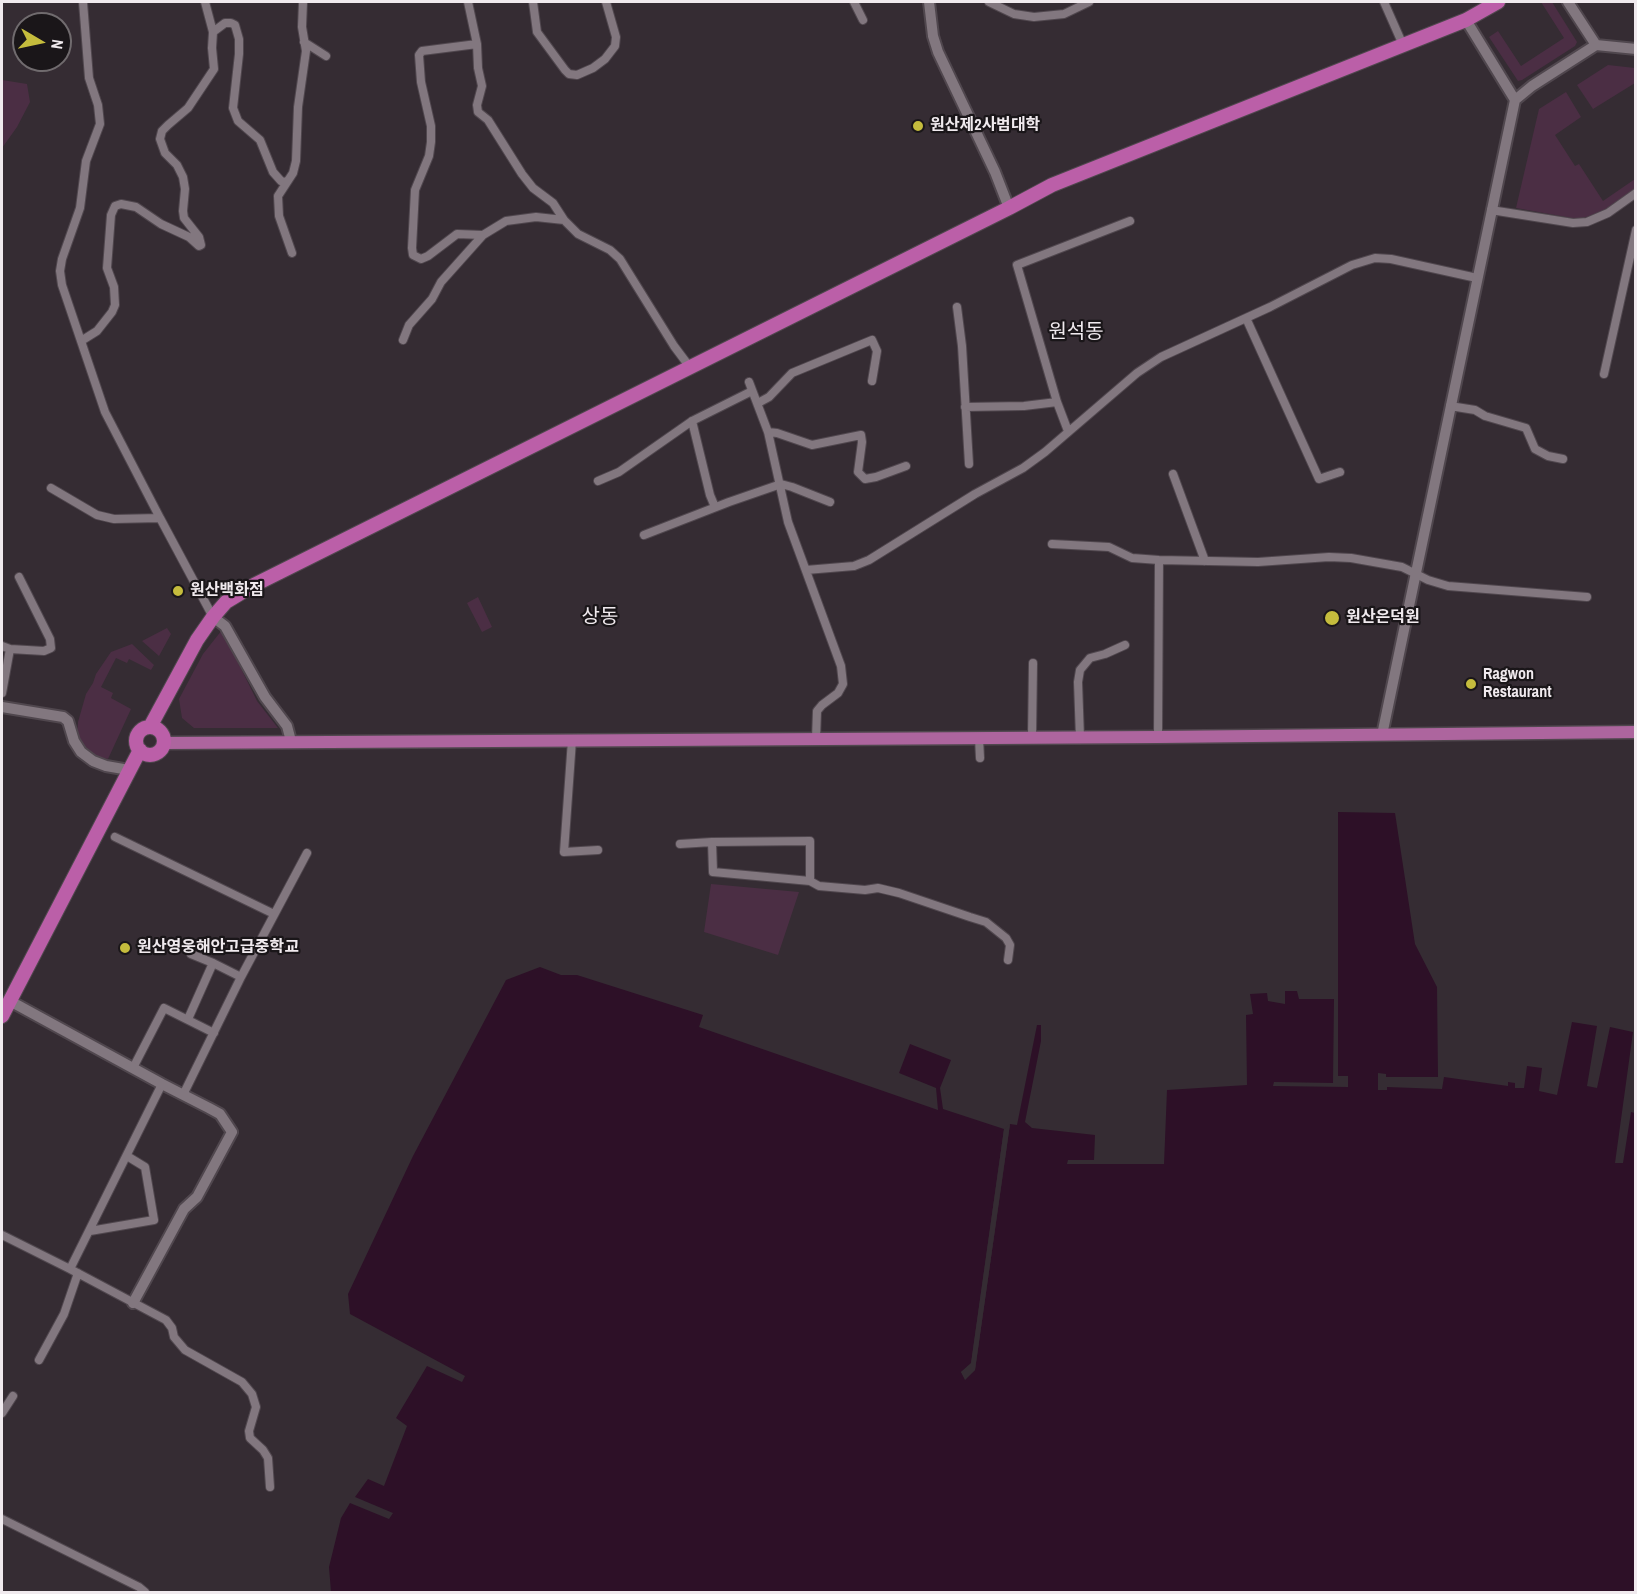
<!DOCTYPE html>
<html>
<head>
<meta charset="utf-8">
<style>
  body { margin:0 }
  #map { position:relative; width:1637px; height:1594px; overflow:hidden; background:#352c33; font-family:"Archivo Narrow",sans-serif }
  canvas { display:block }
  .frame { position:absolute; inset:0; border:3px solid #f0eaee; pointer-events:none }
  .north { position:absolute; left:12px; top:12px; width:60px; height:60px; box-sizing:border-box; background:#1a1619; border:2px solid #706b6e; border-radius:50%; rotate:99deg; font-size:16px; font-weight:700; line-height:24px; text-align:center; color:#f0eaee }
  .north::after { content:''; display:block; margin:auto; width:21px; height:27px; background:#c5bc3d; clip-path:polygon(50% 0,100% 100%,50% 72%,0 100%) }
</style>
</head>
<body>
<div id="map">
<canvas width="1637" height="1594"></canvas>
<div class="frame"></div>
<div class="north">N</div>
</div>
<script>
const ctx = document.querySelector('canvas').getContext('2d');
ctx.lineJoin = 'round';
function fillPath(path, color) { ctx.fillStyle = color; ctx.fill(path, 'evenodd'); }
const poly = rows => new Path2D(rows.map(r => 'M' + r).join(''));
function strokePath(path, color, width, dash) { ctx.strokeStyle = color; ctx.lineWidth = width; ctx.lineCap = dash ? 'butt' : 'round'; ctx.setLineDash(dash || []); ctx.stroke(path); }
function label(font, color, halo, rows, align = 'center') {
  ctx.font = font + ' "Archivo Narrow","Noto Sans KR",sans-serif'; ctx.lineWidth = 4.5; ctx.setLineDash([]); ctx.textBaseline = 'middle'; ctx.strokeStyle = halo; ctx.fillStyle = color; for (const [text, x, y, turn = 0] of rows) {
    ctx.save(); ctx.translate(x, y); ctx.rotate((+turn || 0) * Math.PI / 180); ctx.textAlign = isNaN(turn) ? turn : align; if (halo) ctx.strokeText(text, 0, 0); ctx.fillText(text, 0, 0); ctx.restore();
  }
}
const green = poly([
  [1541,2,1552,2,1577,42,1575,46,1522,80,1518,81,1489,37,1498,31,1521,66,1564,38],
  [1608,65,1635,68,1635,83,1593,109,1577,85],
  [2,80,27,84,30,102,17,127,2,148],
  [1566,92,1581,117,1555,135,1575,166,1579,164,1603,201,1635,179,1635,189,1601,213,1584,218,1572,218,1516,208,1539,109],
  [478,597,492,627,482,632,467,603],
  [167,628,171,634,159,656,142,641],
  [222,630,257,701,278,728,194,728,182,718,179,699,203,654],
  [132,644,154,665,151,670,129,659,127,663,116,658,101,687,113,693,111,698,131,709,108,759,90,755,80,744,77,735,78,722,86,694,93,683,96,674,111,652],
  [711,884,799,892,778,955,704,932]
]);
const water = poly([
  [1338,812,1395,813,1415,944,1437,987,1438,1077,1386,1077,1386,1074,1378,1073,1378,1090,1387,1090,1387,1087,1442,1089,1444,1077,1508,1086,1508,1082,1515,1083,1515,1088,1524,1088,1527,1066,1542,1068,1539,1091,1557,1095,1572,1022,1597,1026,1587,1086,1597,1088,1610,1027,1633,1032,1615,1163,1623,1163,1631,1112,1635,1113,1635,1592,331,1592,329,1567,341,1518,350,1503,389,1519,393,1513,355,1497,368,1479,384,1486,407,1426,396,1418,427,1366,462,1382,465,1376,350,1314,348,1294,413,1156,506,980,540,967,561,975,577,975,703,1015,699,1027,938,1110,936,1088,899,1073,910,1044,951,1060,940,1088,943,1109,1004,1129,971,1364,961,1372,965,1379,975,1370,1010,1124,1017,1125,1037,1025,1041,1025,1041,1041,1025,1122,1032,1128,1095,1135,1094,1160,1068,1160,1067,1164,1164,1164,1167,1090,1247,1085,1246,1015,1253,1014,1250,994,1267,993,1268,1001,1285,1004,1285,991,1297,991,1299,999,1334,999,1333,1083,1274,1082,1273,1086,1348,1087,1348,1076,1338,1076]
]);
const pier = poly([
  [1010,1124,975,1370,965,1380,961,1372,971,1363,1004,1129]
]);
const minor = poly([
  [83,2,89,78,98,105,100,124,86,161,80,208,62,259,60,271,62,285,105,412,160,518],
  [468,2,477,44],
  [533,2,537,32,565,70,569,74,577,75,593,68,605,59,615,46,616,37,606,2],
  [854,2,863,20],
  [989,2,1014,14,1034,17,1064,14,1089,2],
  [1384,2,1403,45],
  [213,32,225,23,231,23,235,25,239,39,239,54,233,108,238,121,260,140,273,172,281,181,285,182],
  [304,42,326,56],
  [1491,210,1573,223,1587,222,1608,213,1636,193],
  [564,220,553,203,533,188,522,174,488,120,478,112,477,105,482,86,478,68,477,44,422,51,419,55,421,82,431,126,431,142,429,156,415,190,412,248,413,255,421,259,428,256,457,234,483,235,506,221,536,217,564,220,578,234,610,250,620,259,674,346,689,366],
  [292,253,279,216,278,196,293,173,296,161,298,107,306,51,302,27,303,2],
  [957,307,962,346,969,464],
  [1246,318,1319,479,1340,472],
  [403,340,409,325,432,299,441,282,483,235],
  [81,341,97,331,112,312,115,305,114,287,107,268,111,215,115,206,121,204,136,207,161,224,189,237,199,246,201,245,199,237,184,218,183,211,185,189,183,177,177,165,165,153,160,139,162,131,168,125,188,108,214,69,212,48,213,32,205,2],
  [1604,374,1636,230],
  [749,382,768,432,788,522,841,666,843,684,838,693,822,705,817,711,816,739],
  [758,403,769,397,792,373,872,340,877,351,872,381],
  [1450,406,1475,410,1485,416,1526,428,1535,449,1548,456,1563,459],
  [965,407,1024,406,1057,402],
  [692,421,710,495,715,507],
  [1068,431,1057,402,1017,265,1130,221],
  [768,432,777,433,812,445,861,435,862,442,858,472,865,479,876,477,906,466],
  [1173,474,1205,561],
  [598,481,619,472,692,421,752,391],
  [51,488,97,515,114,519,160,518,213,617],
  [644,535,729,502,781,484,792,487,830,502],
  [1052,544,1109,547,1132,558,1159,560,1258,562,1329,557,1351,558,1402,567,1428,580,1448,586,1587,597],
  [806,570,854,566,869,560,975,494,1023,468,1045,452,1137,373,1161,357,1270,307,1352,265,1375,258,1391,259,1477,278],
  [2,646,10,649,44,651,51,648,50,639,19,577],
  [2,693,10,649],
  [1158,737,1159,560],
  [979,738,980,758],
  [1032,738,1033,663],
  [1080,738,1078,682,1080,670,1090,658,1105,654,1125,645],
  [572,740,564,852,598,850],
  [115,837,274,914],
  [712,842,810,841,810,881],
  [680,844,712,842,713,872,810,881,819,886,865,890,878,888,899,893,970,917,986,922,1006,938,1010,945,1008,960],
  [191,954,213,963,241,977],
  [188,1019,213,963],
  [133,1068,164,1008,214,1033],
  [183,1095,241,977,307,853],
  [90,1231,154,1220,145,1167,127,1156],
  [2,1235,70,1269,166,1320,172,1328,174,1337,185,1350,242,1382,252,1394,256,1407,249,1431,250,1438,263,1450,268,1458,270,1487],
  [70,1269,162,1084],
  [39,1360,64,1314,78,1273],
  [2,1413,13,1396],
  [2,1519,139,1587,145,1592]
]);
const tertiary = poly([
  [929,2,933,36,938,52,995,172,1009,208],
  [10,1001,162,1084,209,1108,220,1114,232,1132,197,1197,184,1209,133,1303]
]);
const secondary = poly([
  [1568,2,1596,45],
  [1466,20,1515,100],
  [213,617,225,626,265,697,287,726,291,741],
  [2,707,63,717,68,721,74,741,81,752,93,761,106,766,129,770],
  [1382,735,1515,100,1532,86,1596,45,1636,49]
]);
const primary = poly([
  [164,743,1158,737,1636,732]
]);
const trunk = poly([
  [150,727,197,640,213,617,226,602,254,585,1009,208,1052,185,1466,20,1498,2],
  '136 741a14 14 0 1 1 28 0a14 14 0 1 1-28 0Z',
  [2,1016,140,750]
]);
const markers = [
  [918,126,6,"#c5bc3d"],
  [178,591,6,"#c5bc3d"],
  [1332,618,8,"#c5bc3d"],
  [1471,684,6,"#c5bc3d"],
  [125,948,6,"#c5bc3d"]
];
const poiNames = [
  ["원산제2사범대학",930,126],
  ["원산백화점",190,591],
  ["원산은덕원",1346,618],
  ["Ragwon",1483,675],
  ["Restaurant",1483,693],
  ["원산영웅해안고급중학교",137,948]
];
const quarterNames = [
  ["원석동",1076,333],
  ["상동",600,618]
];
fillPath(green, '#4b2e44');
fillPath(water, '#2d1027');
fillPath(pier, '#352c33');
strokePath(minor, '#50474e', 10);
strokePath(tertiary, '#50474e', 14);
strokePath(secondary, '#50474e', 14);
strokePath(primary, '#50474e', 15);
strokePath(trunk, '#50474e', 16);
strokePath(minor, '#82777f', 8);
strokePath(tertiary, '#82777f', 10);
strokePath(secondary, '#82777f', 10);
strokePath(primary, '#ad659e', 12);
strokePath(trunk, '#bb5fa8', 14);
for (const [x, y, r, color] of markers) { const dot = new Path2D(); dot.arc(x, y, r, 0, 2 * Math.PI); ctx.fillStyle = color; ctx.fill(dot); strokePath(dot, '#1a1619', 2); }
label('bold 16px', '#f0eaee', '#1a1619', poiNames, 'left');
label('20px', '#f0eaee', '#1a1619', quarterNames);
</script>
</body>
</html>
